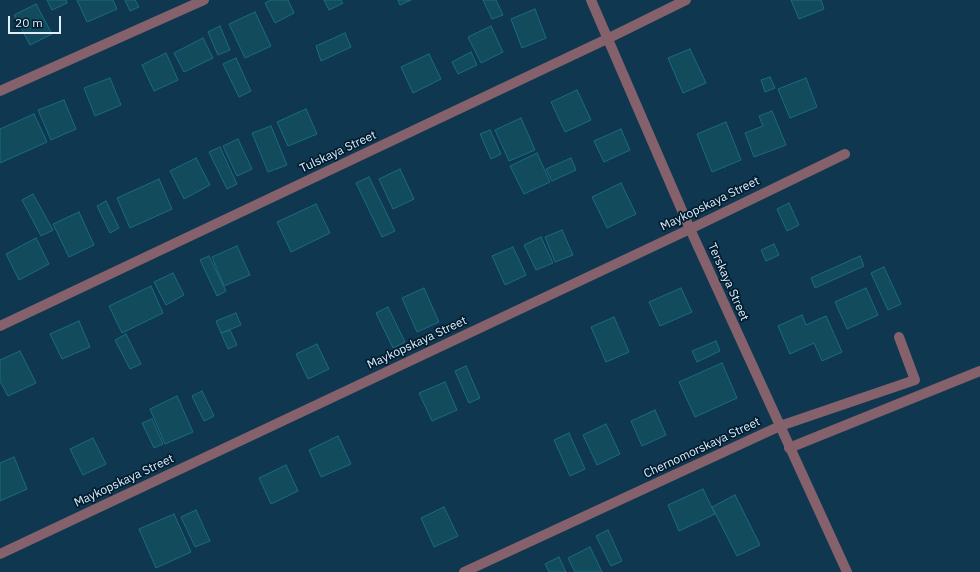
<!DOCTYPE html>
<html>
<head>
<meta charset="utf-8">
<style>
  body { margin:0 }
  #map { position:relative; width:980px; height:572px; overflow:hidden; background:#103750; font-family:"IBM Plex Sans",sans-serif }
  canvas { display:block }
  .scale { position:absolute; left:8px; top:16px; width:53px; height:18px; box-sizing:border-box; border:2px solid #e0eef9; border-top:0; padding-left:5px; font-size:12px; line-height:14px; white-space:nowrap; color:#e0eef9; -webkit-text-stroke:3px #001d31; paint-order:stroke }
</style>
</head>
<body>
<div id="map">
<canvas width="980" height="572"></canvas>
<div class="scale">20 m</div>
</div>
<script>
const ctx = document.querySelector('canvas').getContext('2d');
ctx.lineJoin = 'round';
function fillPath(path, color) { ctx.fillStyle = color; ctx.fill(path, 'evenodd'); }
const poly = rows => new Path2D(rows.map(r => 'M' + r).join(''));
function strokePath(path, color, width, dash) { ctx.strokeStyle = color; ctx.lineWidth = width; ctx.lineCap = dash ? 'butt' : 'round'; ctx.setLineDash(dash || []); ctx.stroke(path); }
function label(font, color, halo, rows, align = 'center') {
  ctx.font = font + ' "IBM Plex Sans",sans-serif'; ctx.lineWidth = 3.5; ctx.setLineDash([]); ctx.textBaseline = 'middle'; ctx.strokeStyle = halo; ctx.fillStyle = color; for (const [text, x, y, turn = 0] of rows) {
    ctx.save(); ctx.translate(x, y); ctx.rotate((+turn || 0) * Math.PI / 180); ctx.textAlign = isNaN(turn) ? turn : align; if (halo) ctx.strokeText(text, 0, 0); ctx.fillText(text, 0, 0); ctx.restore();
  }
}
const building = poly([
  [47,0,66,0,67,3,52,10,47,0],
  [77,0,113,0,117,9,87,22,77,0],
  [125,0,135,0,139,7,130,11,125,0],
  [271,0,288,0,294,13,275,23,265,3,271,0],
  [324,0,341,0,343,3,329,10,324,0],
  [398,0,411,0,400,5,398,0],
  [483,0,496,0,503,15,492,19,483,0],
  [791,0,821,0,824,9,799,19,791,0],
  [36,4,52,34,30,45,14,15,36,4],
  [535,9,546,38,522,48,511,19,535,9],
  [255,12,271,46,245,58,229,24,255,12],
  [220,26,230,50,218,55,208,32,220,26],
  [491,26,503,52,481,63,468,37,491,26],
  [345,33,351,47,321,61,316,46,345,33],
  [203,38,213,58,184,72,174,53,203,38],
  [690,49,706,83,683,93,668,58,690,49],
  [471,52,477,65,458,74,452,62,471,52],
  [166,53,178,80,154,91,142,65,166,53],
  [429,54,441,79,413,93,401,67,429,54],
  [236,58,251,91,239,97,223,64,236,58],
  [770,77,775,88,765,92,761,80,770,77],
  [110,78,121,105,95,116,84,88,110,78],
  [806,78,817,107,790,118,778,89,806,78],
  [577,90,591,120,565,132,551,102,577,90],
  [64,100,76,129,51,140,38,110,64,100],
  [306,109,317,134,288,146,277,122,306,109],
  [772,111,786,145,754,157,745,133,763,126,759,116,772,111],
  [34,114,47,142,0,163,0,129,34,114],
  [521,118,535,150,509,161,495,130,521,118],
  [726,122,741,160,712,172,697,134,726,122],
  [271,126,287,165,268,172,252,133,271,126],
  [621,129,630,150,604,162,594,141,621,129],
  [490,130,501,154,491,159,480,134,490,130],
  [238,139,252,169,237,176,223,146,238,139],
  [220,147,237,184,227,189,209,152,220,147],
  [537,153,550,182,524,194,510,166,537,153],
  [196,158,210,185,184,199,170,171,196,158],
  [571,158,576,170,552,181,546,169,571,158],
  [400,169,414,199,393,209,379,179,400,169],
  [369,177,395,231,382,237,356,183,369,177],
  [159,179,172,209,130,228,117,198,159,179],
  [621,183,636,214,607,228,592,197,621,183],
  [33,194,53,230,41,236,22,200,33,194],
  [106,201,119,228,110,233,97,206,106,201],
  [789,203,799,225,787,231,777,209,789,203],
  [316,204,330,233,291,252,277,222,316,204],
  [79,212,94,245,69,257,53,224,79,212],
  [562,230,573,255,555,262,545,237,562,230],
  [541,237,553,263,536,270,524,245,541,237],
  [36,238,49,264,19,280,6,254,36,238],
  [774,244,779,255,766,261,761,250,774,244],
  [237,246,250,275,224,286,212,257,237,246],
  [513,247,526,275,505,285,492,256,513,247],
  [209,256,226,291,217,296,200,260,209,256],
  [860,256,864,266,815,288,811,278,860,256],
  [884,267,901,304,888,310,871,273,884,267],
  [173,273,184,295,166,305,154,282,173,273],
  [151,286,163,313,122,333,109,306,151,286],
  [424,288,439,322,417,332,402,298,424,288],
  [681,288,692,312,660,326,649,302,681,288],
  [866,288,878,315,847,329,835,302,866,288],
  [388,307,405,342,393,348,376,313,388,307],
  [236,313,241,325,221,333,216,321,236,313],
  [802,315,806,325,826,316,842,352,822,361,814,343,790,354,778,326,802,315],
  [614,317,629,352,606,362,591,327,614,317],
  [79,321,90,347,62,359,50,334,79,321],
  [230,330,237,345,228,349,221,333,230,330],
  [126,334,141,364,130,369,115,340,126,334],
  [716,341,720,351,697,362,692,351,716,341],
  [317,344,329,369,308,379,296,354,317,344],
  [20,351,36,383,8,396,0,381,0,360,20,351],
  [722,363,737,398,695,417,679,382,722,363],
  [466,366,480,398,469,403,455,371,466,366],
  [445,382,457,410,432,421,419,393,445,382],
  [202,391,214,416,204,421,192,396,202,391],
  [177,396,193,432,165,444,150,409,177,396],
  [655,410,666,435,642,446,631,421,655,410],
  [152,419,163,444,154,448,142,423,152,419],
  [606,424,620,454,597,465,583,435,606,424],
  [569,433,585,469,570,476,554,440,569,433],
  [338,436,351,464,321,477,309,450,338,436],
  [93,438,106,464,83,475,70,449,93,438],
  [14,457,27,489,0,501,0,463,14,457],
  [286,465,298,491,271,504,259,478,286,465],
  [703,489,715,514,679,531,668,505,703,489],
  [735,495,760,545,737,556,712,507,735,495],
  [444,507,458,536,434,547,421,518,444,507],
  [196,510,210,541,195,547,181,517,196,510],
  [174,514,191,552,156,568,139,529,174,514],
  [608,530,622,561,611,566,596,536,608,530],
  [590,547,602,572,575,572,568,558,590,547],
  [559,557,566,572,549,572,545,564,559,557]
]);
const service = poly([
  [789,448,980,371]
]);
const minor = poly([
  [591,0,690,229,847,572],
  [0,91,204,0],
  [0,326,609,38,686,0],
  [0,554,690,229,845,154],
  [464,572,780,426,915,380,899,337]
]);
const streetNames = [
  ["Tulskaya Street",338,152,-25],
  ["Maykopskaya Street",710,204,-26],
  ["Terskaya Street",728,282,66],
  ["Maykopskaya Street",417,343,-25],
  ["Chernomorskaya Street",702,448,-25],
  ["Maykopskaya Street",124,481,-25]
];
fillPath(building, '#124b5b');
strokePath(building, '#196c83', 1);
strokePath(service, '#84616b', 10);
strokePath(minor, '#84616b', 10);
label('12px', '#e0eef9', '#001d31', streetNames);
</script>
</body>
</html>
